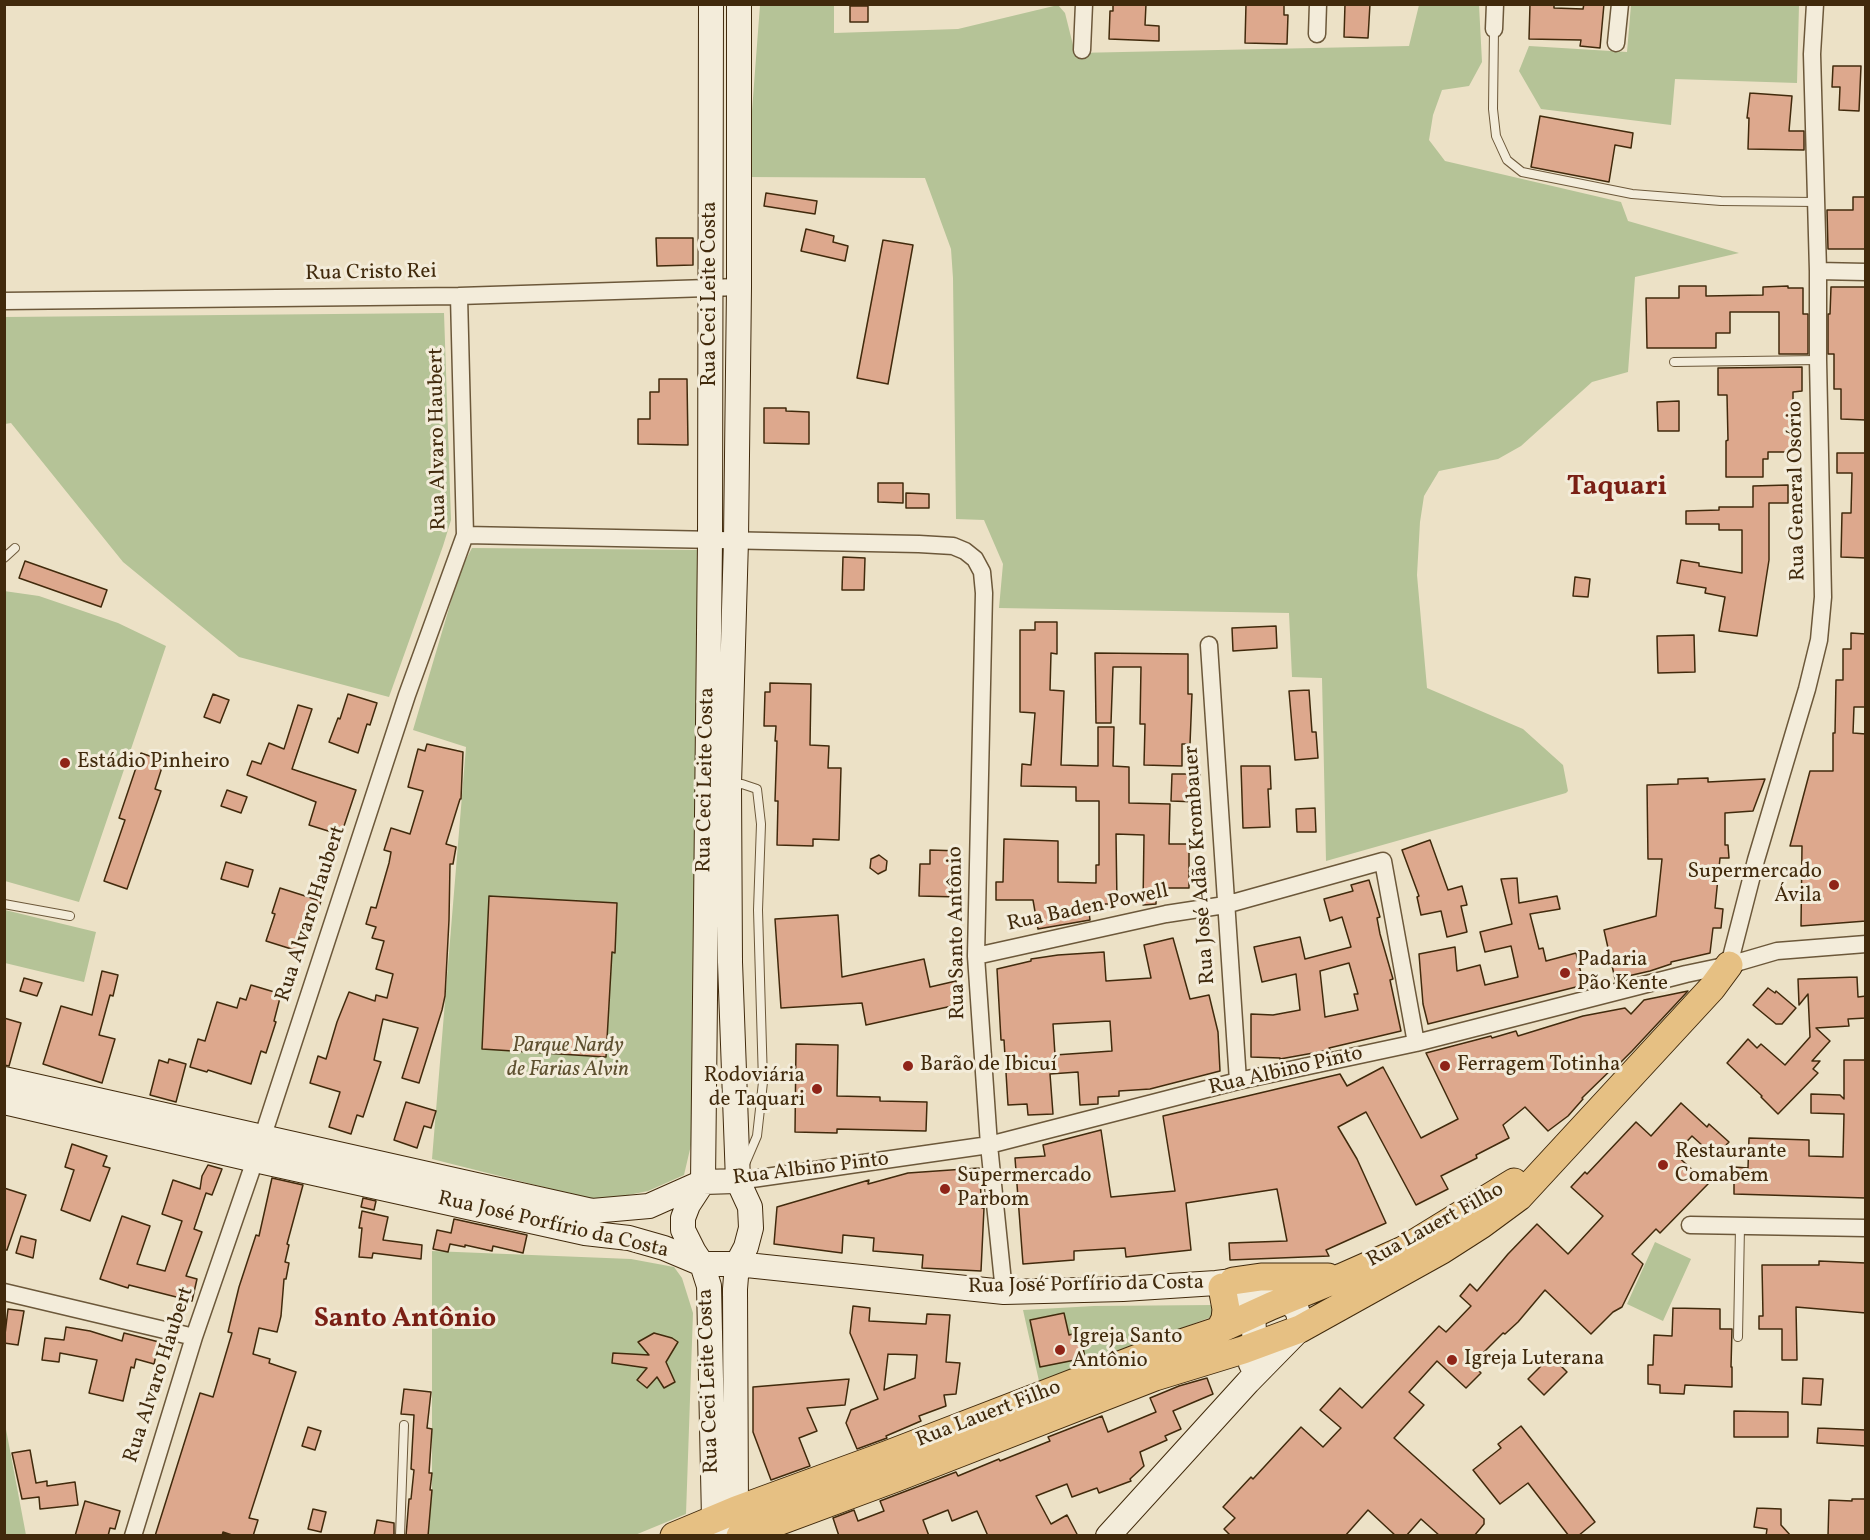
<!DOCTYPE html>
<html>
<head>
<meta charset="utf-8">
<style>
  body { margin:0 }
  #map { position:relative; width:1870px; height:1540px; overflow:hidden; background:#ece1c6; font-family:Vollkorn,serif }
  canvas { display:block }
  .frame { position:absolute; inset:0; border:6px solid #412a0c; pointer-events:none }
</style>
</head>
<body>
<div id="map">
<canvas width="1870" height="1540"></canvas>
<div class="frame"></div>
</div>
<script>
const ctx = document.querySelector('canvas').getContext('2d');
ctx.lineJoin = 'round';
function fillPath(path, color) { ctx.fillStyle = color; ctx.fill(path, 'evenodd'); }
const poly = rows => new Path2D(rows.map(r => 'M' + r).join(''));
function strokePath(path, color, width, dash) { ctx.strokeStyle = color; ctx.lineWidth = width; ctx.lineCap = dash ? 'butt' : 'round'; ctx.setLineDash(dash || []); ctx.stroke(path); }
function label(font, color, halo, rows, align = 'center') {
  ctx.font = font + ' Vollkorn,serif'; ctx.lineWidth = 6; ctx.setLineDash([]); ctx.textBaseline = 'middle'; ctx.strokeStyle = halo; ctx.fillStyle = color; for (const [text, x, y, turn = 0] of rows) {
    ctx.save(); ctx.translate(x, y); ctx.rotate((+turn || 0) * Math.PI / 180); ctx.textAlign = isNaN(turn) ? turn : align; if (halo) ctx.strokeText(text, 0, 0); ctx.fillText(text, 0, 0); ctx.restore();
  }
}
const green = poly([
  [760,5,834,5,834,33,958,29,1058,5,1065,13,1075,53,1409,46,1419,5,1479,5,1482,62,1469,86,1442,90,1433,115,1429,140,1445,161,1621,202,1628,221,1739,253,1635,277,1628,372,1592,382,1521,446,1498,459,1439,471,1424,496,1420,522,1417,575,1427,688,1523,729,1563,765,1568,791,1566,793,1326,861,1322,678,1292,677,1289,613,999,608,1003,564,984,520,956,519,953,278,951,249,925,178,747,177],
  [1631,5,1799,5,1797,83,1675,79,1671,125,1541,109,1519,71,1529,46,1627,52],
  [444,313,451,520,443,546,389,697,239,657,123,562,11,423,5,424,5,317],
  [472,548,698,550,694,1132,684,1175,648,1191,599,1201,432,1159,466,747,413,730,460,571],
  [4,591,39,596,118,623,166,646,79,902,5,881],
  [5,910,96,932,84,982,5,963],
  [1655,1242,1691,1259,1663,1321,1627,1304],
  [432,1251,631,1259,674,1267,682,1278,693,1313,686,1514,635,1535,428,1536,432,1490],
  [1212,1305,1214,1316,1039,1381,1023,1310,1094,1306],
  [4,1424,5,1424,26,1535,5,1535]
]);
const building = poly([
  [1113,4,1146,4,1145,25,1159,26,1159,41,1109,39,1110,11,1113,11,1113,4],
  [1246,4,1284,4,1284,15,1288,15,1287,44,1245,43,1246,4],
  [1345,4,1370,4,1368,38,1344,37,1345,4],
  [1530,4,1554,4,1554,8,1583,9,1584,4,1604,4,1600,48,1580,46,1581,40,1529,39,1530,4],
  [850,6,868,6,868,22,850,22,850,6],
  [1833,66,1861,66,1859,111,1839,110,1840,87,1832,87,1833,66],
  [1750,93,1792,96,1789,131,1804,131,1804,150,1748,149,1749,118,1747,118,1750,93],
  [1540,116,1633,133,1631,148,1615,145,1609,182,1531,167,1540,116],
  [766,193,817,201,815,214,764,206,766,193],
  [1853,197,1866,197,1866,249,1828,249,1827,210,1853,210,1853,197],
  [806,229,834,236,833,242,848,246,845,261,801,251,806,229],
  [656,238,693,238,693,265,657,266,656,238],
  [883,240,913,245,888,384,857,378,883,240],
  [1679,286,1706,286,1706,296,1763,295,1763,287,1788,286,1788,288,1803,288,1803,314,1808,314,1808,354,1779,354,1779,312,1730,312,1730,333,1716,333,1716,348,1647,348,1646,298,1679,298,1679,286],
  [1831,287,1866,287,1866,420,1841,419,1841,389,1834,389,1834,354,1828,354,1828,314,1830,314,1831,287],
  [1802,367,1802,391,1793,392,1793,426,1796,426,1797,452,1768,452,1768,459,1763,459,1763,477,1726,477,1726,441,1728,440,1727,395,1718,395,1718,368,1802,367],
  [659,379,687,379,688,445,638,444,638,419,650,419,650,392,659,392,659,379],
  [1679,401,1679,431,1658,431,1657,402,1679,401],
  [764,408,786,408,786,411,809,412,809,444,764,443,764,408],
  [1837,453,1866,453,1866,558,1841,557,1842,513,1851,513,1852,473,1837,473,1837,453],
  [878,483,903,483,903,503,878,502,878,483],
  [1788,485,1788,503,1769,503,1769,560,1757,636,1719,631,1725,597,1705,593,1706,588,1677,583,1681,560,1699,563,1699,566,1742,573,1742,530,1719,530,1719,524,1686,524,1686,511,1719,510,1719,507,1753,507,1753,486,1788,485],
  [906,493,929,494,929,508,906,508,906,493],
  [843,557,865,558,864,590,842,590,843,557],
  [25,561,107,590,101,607,19,578,25,561],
  [1575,577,1590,579,1588,597,1573,596,1575,577],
  [1035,622,1057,622,1057,654,1051,653,1050,690,1064,691,1061,765,1098,766,1098,727,1114,727,1113,766,1129,767,1129,803,1170,804,1169,844,1189,844,1189,888,1156,888,1156,904,1143,905,1144,835,1116,834,1117,904,1088,904,1090,920,1038,929,1033,900,996,900,996,882,1003,882,1004,839,1058,841,1058,882,1096,883,1096,865,1099,865,1099,801,1076,801,1076,787,1021,786,1022,764,1031,765,1035,713,1020,712,1020,630,1035,630,1035,622],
  [1276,626,1277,648,1233,651,1232,628,1276,626],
  [1851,633,1866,634,1866,707,1854,707,1853,733,1866,734,1866,921,1801,926,1802,846,1790,846,1810,771,1833,771,1833,733,1835,733,1836,680,1843,680,1843,649,1851,649,1851,633],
  [1694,635,1695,672,1658,673,1657,636,1694,635],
  [1095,653,1188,654,1188,694,1192,694,1190,744,1182,744,1182,766,1144,765,1145,724,1140,724,1141,667,1113,667,1111,723,1096,723,1095,653],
  [770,683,811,684,810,745,829,746,828,768,841,768,839,840,813,839,813,846,777,845,778,801,775,801,777,741,775,741,776,726,764,726,765,692,770,692,770,683],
  [1309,690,1312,732,1316,732,1318,758,1295,760,1289,691,1309,690],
  [213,694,229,700,220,723,204,717,213,694],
  [348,694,377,703,370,725,367,724,358,753,329,742,338,718,340,719,348,694],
  [298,705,312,709,292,769,356,790,341,835,309,825,316,802,247,775,252,761,261,764,269,743,284,749,298,705],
  [427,744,463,752,461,799,460,799,446,844,456,847,453,864,450,864,449,920,445,996,442,1010,419,1083,402,1078,418,1028,383,1019,374,1060,381,1062,363,1117,357,1115,351,1134,329,1127,340,1092,310,1083,318,1056,326,1059,337,1022,349,992,375,1001,376,995,387,998,393,974,376,969,384,941,372,938,376,927,366,924,371,907,376,908,389,863,391,852,384,850,391,828,410,834,423,791,408,787,418,749,425,751,427,744],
  [141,753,164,761,155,789,161,791,127,889,104,881,125,820,119,818,141,753],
  [1241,766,1270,766,1271,789,1268,789,1270,827,1243,828,1241,766],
  [1172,774,1200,774,1198,802,1171,801,1172,774],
  [1708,778,1708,782,1765,779,1753,811,1725,813,1725,845,1728,845,1729,858,1720,858,1715,908,1723,909,1721,928,1713,928,1710,953,1671,962,1671,964,1650,971,1615,979,1604,930,1656,916,1662,859,1648,859,1647,785,1678,784,1678,779,1708,778],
  [227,790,247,797,241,813,221,806,227,790],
  [1315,808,1316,832,1297,832,1296,809,1315,808],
  [1430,840,1448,890,1462,886,1467,905,1461,906,1467,932,1447,937,1441,911,1421,915,1417,897,1419,896,1402,850,1430,840],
  [930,850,961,851,960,897,919,896,920,864,930,864,930,850],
  [879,855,887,861,886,870,878,874,870,868,871,859,879,855],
  [226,862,253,870,248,887,221,879,226,862],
  [1517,878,1519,903,1557,896,1560,909,1530,914,1539,949,1543,948,1546,961,1576,953,1584,985,1428,1024,1423,1004,1419,954,1455,947,1457,971,1480,965,1485,985,1518,977,1511,946,1485,952,1480,932,1512,924,1501,879,1517,878],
  [1369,880,1380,917,1377,918,1380,934,1393,979,1390,980,1401,1031,1329,1048,1330,1050,1280,1059,1280,1058,1251,1057,1251,1014,1273,1015,1300,1010,1296,974,1262,982,1254,947,1300,937,1305,959,1351,947,1342,917,1330,921,1324,899,1353,891,1351,885,1369,880],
  [1349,963,1358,994,1354,994,1358,1010,1325,1017,1320,971,1349,963],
  [280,888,321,901,314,922,311,921,301,952,266,941,275,914,272,913,280,888],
  [489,896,617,903,615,953,612,952,606,1057,482,1049,489,896],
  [838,915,842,977,924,959,930,987,956,981,961,1004,866,1025,862,1003,781,1008,775,919,838,915],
  [1173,938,1190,999,1209,995,1218,1032,1220,1071,1150,1089,1119,1091,1119,1096,1098,1097,1098,1104,1080,1105,1078,1072,1050,1074,1053,1114,1028,1115,1027,1104,1008,1105,1004,1040,1001,1040,997,969,1031,961,1031,959,1058,955,1104,952,1106,981,1151,978,1144,945,1173,938],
  [1110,1021,1112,1051,1055,1055,1053,1024,1110,1021],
  [102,971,118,975,113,996,110,995,99,1035,115,1039,102,1083,43,1064,61,1006,92,1015,102,971],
  [1857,977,1858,997,1866,996,1866,1018,1848,1019,1849,1026,1816,1028,1830,1041,1812,1061,1820,1061,1813,1069,1818,1073,1778,1114,1761,1097,1762,1096,1727,1063,1748,1039,1757,1048,1761,1044,1785,1065,1810,1037,1808,994,1799,1005,1798,979,1857,977],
  [24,978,42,983,37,996,20,991,24,978],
  [251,985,281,994,274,1021,276,1022,266,1053,261,1051,251,1084,208,1070,207,1072,190,1067,198,1039,205,1041,217,1002,237,1008,240,998,246,1000,251,985],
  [1768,988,1775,993,1776,991,1796,1008,1782,1024,1776,1024,1753,1005,1768,988],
  [1688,991,1632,1051,1621,1062,1620,1061,1582,1098,1583,1099,1568,1116,1548,1131,1525,1107,1503,1125,1509,1138,1476,1155,1477,1158,1441,1176,1448,1189,1416,1205,1366,1112,1338,1127,1357,1159,1386,1223,1326,1250,1329,1256,1230,1260,1229,1243,1287,1241,1277,1189,1186,1203,1191,1250,1126,1257,1125,1248,1074,1251,1074,1260,1023,1264,1015,1158,1045,1156,1043,1145,1101,1130,1111,1197,1175,1191,1163,1116,1340,1074,1347,1086,1383,1067,1421,1138,1458,1119,1426,1053,1491,1036,1492,1038,1516,1031,1518,1036,1583,1016,1625,1008,1631,1014,1644,1000,1688,991],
  [4,1018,21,1023,9,1066,4,1065,4,1018],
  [796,1044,838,1045,837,1096,880,1097,880,1101,927,1102,926,1131,837,1129,837,1133,795,1132,796,1044],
  [169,1059,186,1064,176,1102,150,1095,159,1060,168,1063,169,1059],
  [1844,1060,1866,1060,1866,1198,1734,1194,1734,1167,1748,1168,1749,1138,1809,1140,1809,1156,1843,1157,1844,1114,1811,1113,1811,1094,1840,1095,1844,1099,1844,1060],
  [406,1102,436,1111,431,1128,424,1126,417,1148,394,1140,406,1102],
  [1681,1103,1707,1127,1709,1124,1729,1142,1715,1157,1692,1136,1675,1154,1708,1184,1660,1233,1656,1229,1632,1254,1643,1264,1622,1307,1613,1312,1591,1334,1545,1290,1518,1322,1505,1334,1503,1333,1472,1364,1481,1373,1466,1388,1437,1361,1409,1392,1424,1405,1394,1438,1484,1519,1484,1524,1474,1536,1440,1536,1421,1519,1406,1536,1396,1536,1368,1510,1345,1536,1231,1536,1224,1529,1235,1518,1223,1507,1251,1477,1253,1479,1301,1427,1323,1447,1341,1428,1320,1410,1340,1388,1362,1408,1439,1326,1446,1332,1471,1306,1460,1296,1470,1284,1477,1291,1508,1254,1537,1224,1568,1254,1603,1216,1571,1187,1585,1172,1587,1174,1636,1122,1651,1136,1681,1103],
  [72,1144,107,1156,103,1166,110,1168,90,1221,61,1210,74,1170,65,1167,72,1144],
  [208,1165,222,1169,212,1195,206,1193,194,1229,202,1232,186,1276,197,1279,192,1301,129,1285,128,1288,100,1279,122,1216,150,1226,137,1264,165,1271,182,1221,162,1214,173,1180,200,1189,202,1176,208,1165],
  [979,1168,982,1208,984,1208,981,1271,922,1268,923,1255,873,1251,874,1238,843,1235,842,1253,774,1244,777,1207,869,1180,868,1184,908,1173,979,1168],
  [272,1178,303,1185,287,1244,289,1245,285,1262,289,1263,286,1279,284,1279,281,1316,277,1332,259,1328,253,1354,270,1359,269,1363,296,1372,249,1518,258,1520,253,1536,235,1536,223,1532,222,1536,155,1536,200,1393,213,1397,232,1333,228,1332,239,1287,256,1235,259,1236,272,1178],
  [4,1188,26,1195,7,1250,4,1250,4,1188],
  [363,1198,376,1201,374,1210,361,1207,363,1198],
  [362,1211,388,1217,383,1240,422,1245,421,1259,373,1253,372,1258,359,1257,362,1228,359,1228,362,1211],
  [454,1219,527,1235,523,1253,493,1246,492,1251,465,1245,465,1247,450,1244,448,1252,433,1249,437,1230,451,1233,454,1219],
  [21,1236,36,1240,33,1258,16,1253,21,1236],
  [1819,1261,1866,1263,1866,1313,1796,1307,1797,1360,1782,1360,1782,1329,1759,1329,1759,1316,1763,1316,1762,1265,1819,1265,1819,1261],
  [853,1306,870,1308,869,1321,926,1324,927,1314,950,1315,946,1362,960,1363,956,1394,944,1395,946,1406,919,1416,921,1421,886,1436,887,1438,857,1449,846,1423,851,1410,878,1399,850,1333,853,1306],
  [888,1354,917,1355,915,1378,884,1390,888,1354],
  [1673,1308,1720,1309,1720,1329,1732,1329,1731,1367,1732,1367,1732,1387,1685,1385,1684,1394,1660,1393,1660,1385,1648,1384,1648,1365,1653,1365,1654,1335,1672,1336,1673,1308],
  [8,1309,24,1311,18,1345,4,1343,8,1309],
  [1064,1313,1069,1335,1080,1332,1085,1358,1040,1367,1030,1320,1064,1313],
  [66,1327,90,1331,122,1341,124,1333,159,1342,154,1364,136,1359,134,1368,131,1367,123,1401,89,1393,97,1360,60,1353,59,1362,42,1360,45,1338,64,1340,66,1327],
  [654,1333,672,1338,678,1342,666,1362,675,1382,664,1388,657,1377,647,1388,637,1380,647,1368,612,1363,613,1353,649,1355,638,1342,654,1333],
  [1551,1356,1567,1372,1544,1395,1528,1379,1551,1356],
  [1207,1378,1213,1394,1173,1411,1181,1429,1165,1436,1167,1440,1140,1452,1144,1466,1130,1479,1131,1481,1099,1493,1097,1488,1072,1497,1067,1484,1036,1496,1051,1524,1067,1515,1078,1536,988,1536,977,1511,952,1521,948,1510,923,1520,929,1536,839,1536,833,1518,854,1510,858,1521,884,1511,880,1501,956,1472,958,1476,999,1459,1000,1461,1050,1441,1048,1437,1102,1416,1108,1432,1156,1412,1150,1398,1179,1386,1207,1378],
  [1803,1378,1823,1379,1821,1405,1802,1404,1803,1378],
  [849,1379,845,1405,807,1408,817,1431,799,1438,810,1466,771,1480,753,1432,753,1387,849,1379],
  [404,1389,431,1392,427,1428,432,1429,429,1473,432,1473,430,1490,432,1490,428,1536,406,1536,409,1499,411,1499,414,1470,411,1469,414,1415,401,1414,404,1389],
  [1734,1411,1788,1412,1788,1437,1734,1437,1734,1411],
  [1521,1426,1595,1522,1578,1536,1569,1536,1528,1483,1500,1504,1473,1470,1501,1448,1498,1444,1521,1426],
  [308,1427,321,1431,315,1450,302,1446,308,1427],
  [1818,1428,1866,1430,1866,1446,1817,1443,1818,1428],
  [30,1450,36,1483,47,1481,47,1486,75,1482,78,1505,40,1509,39,1497,22,1499,12,1453,30,1450],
  [1852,1499,1866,1499,1866,1536,1828,1536,1829,1500,1852,1501,1852,1499],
  [85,1501,120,1511,115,1529,110,1528,108,1536,75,1536,85,1501],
  [1757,1508,1781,1509,1781,1525,1791,1536,1766,1536,1767,1529,1754,1527,1757,1508],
  [313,1509,326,1512,321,1532,308,1529,313,1509],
  [377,1520,394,1523,394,1536,374,1536,377,1520]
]);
const lane = poly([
  [1494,29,1493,109,1496,136,1507,160,1522,172,1632,194,1721,201,1816,202],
  [1674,362,1818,360],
  [4,558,15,548],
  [732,785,742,784,757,789,761,824,758,910,763,1082,757,1136,745,1164],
  [4,904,70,916],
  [1738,1337,1740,1226],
  [400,1536,404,1425]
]);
const street = poly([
  [1494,29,1495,4],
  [1317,34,1318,4],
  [1616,43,1620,4],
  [1082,50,1084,4],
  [1818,271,1866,272],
  [4,301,459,296,739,287],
  [465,535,919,544,953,546,965,551,975,559,982,572,984,593,976,956,989,1145,1004,1292],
  [1209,645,1238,1081],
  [976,956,1166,914,1225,905,1383,861,1416,1043],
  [1729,965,1756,860,1807,689,1819,640,1823,597,1818,360,1818,271,1812,54,1815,4],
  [738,1181,989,1145,1238,1081,1416,1043,1686,974,1729,965,1777,951,1866,944],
  [1690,1225,1866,1228],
  [4,1292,194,1337],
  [133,1536,194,1337,255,1160,407,695,465,535,459,296]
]);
const secondary = poly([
  [711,4,710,540,703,1182,688,1205,683,1218,683,1230,694,1252,702,1264,709,1286,714,1519,733,1536],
  [739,4,739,287,736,540,729,785,730,962,738,1181,750,1207,751,1228,746,1247,737,1264,735,1289,736,1510,751,1523],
  [4,1079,592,1211,649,1206,703,1182,738,1181],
  [4,1102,255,1160,585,1233,629,1238,664,1248,702,1264,737,1264,1004,1292,1123,1289,1216,1283,1233,1281,1260,1287,1286,1299,1297,1310,1301,1324,1300,1329,1248,1382,1108,1536],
  [1216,1283,1245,1303,1253,1315,1255,1346,1251,1364]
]);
const primary = poly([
  [1233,1281,1261,1277,1328,1277],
  [1220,1329,1225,1319,1226,1309,1222,1287],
  [674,1536,736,1510,886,1455,1148,1354,1214,1332,1271,1306,1342,1277,1403,1250,1514,1182],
  [740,1536,896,1478,1155,1377,1243,1350,1300,1329,1442,1250,1481,1225,1519,1197,1712,988,1729,965]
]);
const markers = [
  [65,763,6,"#8f2418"],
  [1834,885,6,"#8f2418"],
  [1565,973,6,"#8f2418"],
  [908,1066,6,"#8f2418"],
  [1445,1066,6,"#8f2418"],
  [817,1089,6,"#8f2418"],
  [1663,1165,6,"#8f2418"],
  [945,1189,6,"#8f2418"],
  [1060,1350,6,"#8f2418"],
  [1452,1360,6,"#8f2418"]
];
const streetNames = [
  ["Rua Cristo Rei",371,274,-1],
  ["Rua Ceci Leite Costa",711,294,-90],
  ["Rua Alvaro Haubert",439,439,-91],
  ["Rua General Osório",1798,491,-91],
  ["Rua Ceci Leite Costa",707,780,-89],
  ["Rua José Adão Krombauer",1201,865,-94],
  ["Rua Baden Powell",1088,909,-12],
  ["Rua Alvaro Haubert",312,914,-72],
  ["Rua Santo Antônio",958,933,-91],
  ["Rua Albino Pinto",1286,1072,-13],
  ["Rua Albino Pinto",811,1170,-7],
  ["Rua José Porfírio da Costa",553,1226,13],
  ["Rua Lauert Filho",1436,1226,-29],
  ["Rua José Porfírio da Costa",1086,1286,-1],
  ["Rua Alvaro Haubert",160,1375,-72],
  ["Rua Ceci Leite Costa",710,1381,-92],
  ["Rua Lauert Filho",989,1415,-21]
];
const poiNames = [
  ["Estádio Pinheiro",77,763],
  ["Supermercado",1822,873,"right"],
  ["Ávila",1822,897,"right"],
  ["Padaria",1577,961],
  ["Pão Kente",1577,985],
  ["Barão de Ibicuí",920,1066],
  ["Ferragem Totinha",1457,1066],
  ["Rodoviária",805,1077,"right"],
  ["de Taquari",805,1101,"right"],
  ["Restaurante",1675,1153],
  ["Comabem",1675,1177],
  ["Supermercado",957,1177],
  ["Parbom",957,1201],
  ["Igreja Santo",1072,1338],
  ["Antônio",1072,1362],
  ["Igreja Luterana",1464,1360]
];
const parkNames = [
  ["Parque Nardy",568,1047],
  ["de Farias Alvin",568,1071]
];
const districtNames = [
  ["Taquari",1617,489],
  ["Santo Antônio",405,1321]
];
fillPath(green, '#b5c397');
fillPath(building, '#dda88d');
strokePath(building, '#412a0c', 1.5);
strokePath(lane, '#6c583a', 10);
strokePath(street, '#6c583a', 19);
strokePath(secondary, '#412a0c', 26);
strokePath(primary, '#412a0c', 29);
strokePath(lane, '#f3ecda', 8);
strokePath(street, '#f3ecda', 16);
strokePath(secondary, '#f3ecda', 24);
strokePath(primary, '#e6c083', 27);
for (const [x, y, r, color] of markers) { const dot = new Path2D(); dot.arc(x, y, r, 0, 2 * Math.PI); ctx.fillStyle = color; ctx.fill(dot); strokePath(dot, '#f3ecda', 2); }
label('21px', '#412a0c', '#f3ecda', streetNames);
label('21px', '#412a0c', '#f3ecda', poiNames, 'left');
label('italic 21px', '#5e502f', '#f3ecda', parkNames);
label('bold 27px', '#7a1f14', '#f3ecda', districtNames);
</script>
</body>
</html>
